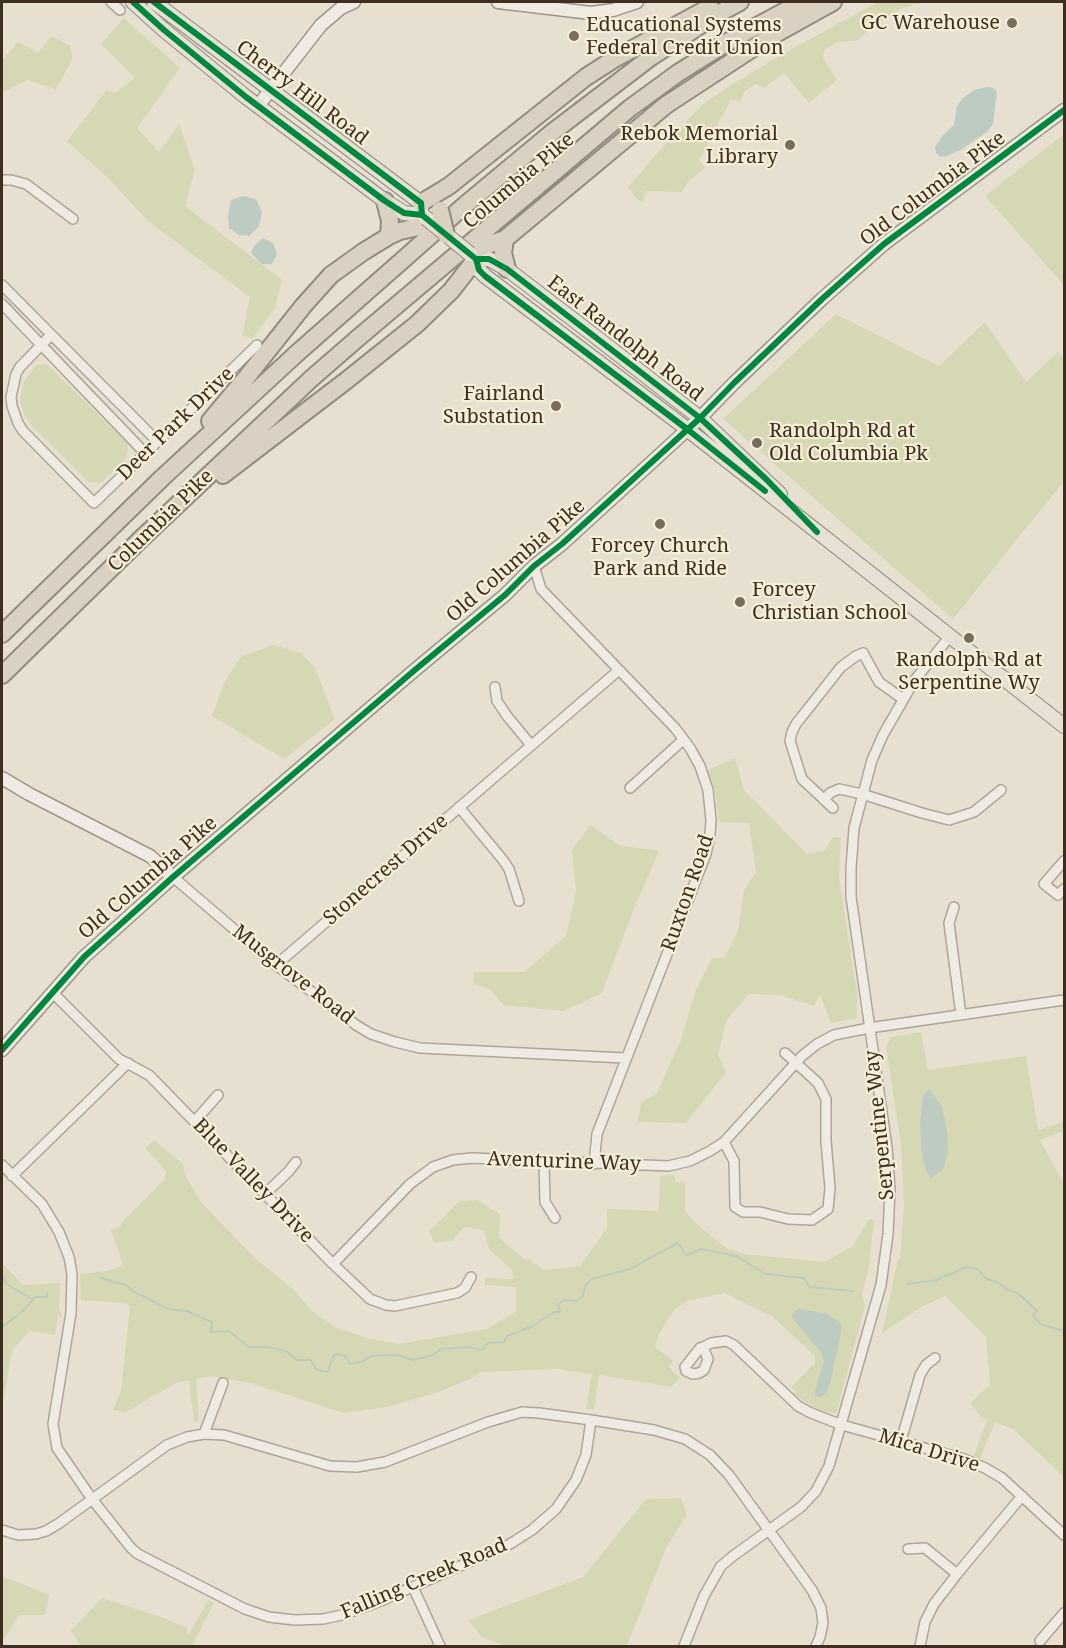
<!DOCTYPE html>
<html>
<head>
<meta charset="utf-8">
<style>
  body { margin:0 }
  #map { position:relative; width:1066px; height:1648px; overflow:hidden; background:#e7e0d1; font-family:"Noto Serif",serif }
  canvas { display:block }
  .frame { position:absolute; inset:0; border:3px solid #3d2e20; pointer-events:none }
</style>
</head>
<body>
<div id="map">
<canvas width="1066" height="1648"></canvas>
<div class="frame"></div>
</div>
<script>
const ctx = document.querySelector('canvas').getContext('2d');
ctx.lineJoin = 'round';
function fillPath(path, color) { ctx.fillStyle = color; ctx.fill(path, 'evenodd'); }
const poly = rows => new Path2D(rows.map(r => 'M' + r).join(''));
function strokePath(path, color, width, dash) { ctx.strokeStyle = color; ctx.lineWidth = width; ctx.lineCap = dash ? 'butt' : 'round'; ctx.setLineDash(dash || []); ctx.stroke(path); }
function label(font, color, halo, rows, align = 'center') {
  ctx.font = font + ' "Noto Serif",serif'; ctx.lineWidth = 4.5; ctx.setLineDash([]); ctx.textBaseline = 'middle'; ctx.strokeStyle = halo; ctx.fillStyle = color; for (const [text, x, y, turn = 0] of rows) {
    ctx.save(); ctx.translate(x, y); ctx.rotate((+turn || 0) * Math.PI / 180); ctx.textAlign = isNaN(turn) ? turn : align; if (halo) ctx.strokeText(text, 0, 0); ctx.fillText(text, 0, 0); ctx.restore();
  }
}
const green = poly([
  [878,2,931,2,916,4,900,9,875,26,856,41,838,42,824,50,823,58,837,80,809,103,784,73,764,88,755,84,745,91,740,102,731,99,699,160,705,168,688,182,682,192,646,191,643,202,638,200,628,187,669,140,702,105,725,89,779,56],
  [124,18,180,68,137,128,159,152,179,124,195,170,185,206,282,280,275,308,253,338,242,336,250,297,148,221,107,177,67,141,106,91,115,93,135,78,101,44],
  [51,36,71,46,72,60,56,89,28,80,2,92,2,61,18,42,38,53],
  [1064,134,1064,285,985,196],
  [836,314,939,366,985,322,1026,382,1058,352,1064,359,1064,481,953,619,723,419],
  [47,364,128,444,127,458,101,483,88,482,32,426,24,415,20,398,24,381,36,365],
  [273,645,301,653,315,668,335,719,284,759,212,716,224,683,241,657],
  [735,758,744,790,807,854,825,850,833,837,841,838,839,877,857,994,857,1018,831,1023,820,995,814,1006,780,995,749,994,726,1021,718,1055,726,1072,686,1123,638,1122,641,1103,657,1093,681,1040,695,992,712,958,724,958,738,931,744,890,756,872,749,823,719,822,715,790,708,770],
  [590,825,619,845,659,851,635,906,602,993,564,1011,503,1005,491,990,473,983,474,972,524,972,566,936,576,891,572,850],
  [921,1032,928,1070,1026,1056,1038,1130,1064,1122,1064,1131,1040,1140,1064,1184,1064,1477,1013,1429,995,1422,979,1461,973,1458,987,1420,982,1418,970,1403,990,1385,986,1337,945,1296,922,1307,882,1333,897,1263,900,1257,904,1204,901,1144,886,1047,891,1037],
  [154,1140,183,1164,186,1177,201,1202,256,1259,295,1291,315,1314,335,1327,370,1339,399,1344,486,1329,516,1312,516,1287,485,1285,485,1278,514,1279,512,1270,489,1249,484,1230,464,1227,452,1241,434,1243,429,1231,460,1201,477,1200,500,1214,499,1238,527,1261,528,1258,543,1270,580,1266,607,1228,607,1209,659,1211,660,1176,674,1175,676,1182,685,1183,685,1212,699,1226,729,1250,731,1249,744,1254,825,1262,853,1246,869,1219,874,1220,869,1266,862,1295,865,1306,836,1414,815,1408,793,1393,795,1391,791,1387,815,1363,815,1356,772,1316,724,1293,687,1301,674,1310,659,1334,655,1347,673,1361,669,1367,680,1378,671,1387,599,1375,594,1410,586,1409,592,1374,556,1369,481,1372,468,1380,438,1392,398,1404,386,1407,344,1413,250,1383,211,1376,196,1379,199,1421,194,1422,189,1380,176,1383,126,1412,113,1410,121,1391,130,1306,124,1303,81,1300,80,1274,107,1271,123,1265,111,1230,121,1227,120,1224,164,1180,166,1171,145,1148],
  [2,1263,23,1285,60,1283,59,1309,62,1317,58,1316,55,1335,30,1331,12,1350,2,1408],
  [681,1498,687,1515,666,1548,627,1646,506,1646,482,1637,468,1620,583,1577,646,1499],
  [2,1576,49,1595,45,1615,20,1615,2,1641],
  [102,1598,164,1618,187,1628,188,1636,208,1600,214,1603,192,1646,81,1646,71,1631]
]);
const water = poly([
  [986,87,993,88,997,92,993,124,987,132,962,149,945,157,939,156,936,153,935,147,944,134,954,125,957,106,963,98,974,90],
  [243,196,256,199,262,212,259,226,249,236,239,235,229,228,228,216,231,200],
  [263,238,273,243,277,254,272,264,262,264,251,253,254,246],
  [929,1089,942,1107,947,1131,948,1152,943,1169,931,1178,927,1173,922,1154,920,1125,923,1095],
  [798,1309,825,1313,841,1323,841,1333,830,1383,826,1393,820,1397,815,1396,816,1387,824,1362,820,1351,792,1318,792,1314]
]);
const stream = poly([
  [2,1275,7,1284,33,1300],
  [101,1278,126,1285,131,1290,168,1309,187,1311,212,1322,211,1332,229,1331,249,1347,268,1347,286,1351,297,1360,310,1360,317,1370,328,1372,331,1362,335,1354,345,1356,350,1364,362,1362,371,1356,397,1355,413,1360,433,1355,441,1349,468,1347,482,1350,488,1343,504,1342,507,1336,533,1326,554,1312,560,1312,558,1305,564,1300,576,1301,583,1296,585,1286,592,1279,630,1269,678,1243,686,1255,701,1249,737,1256,765,1274,804,1278,809,1287,853,1291],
  [907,1284,936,1280,966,1267,978,1269,985,1278,997,1282,1008,1290,1019,1294,1037,1311,1033,1315,1040,1324,1064,1331],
  [2,1327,23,1311,35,1297,47,1297,47,1294]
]);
const street = poly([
  [111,2,120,10],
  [2,180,11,180,26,184,73,219],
  [2,285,158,442],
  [2,304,145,453],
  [51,335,20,367,16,374,11,397,12,406,18,423,23,431,94,503,257,345],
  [534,566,541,589,675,728,690,748,700,766,708,790,711,820,710,834,706,854,597,1134,594,1164],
  [495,687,497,701,507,716,531,745],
  [630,788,683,740],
  [824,800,830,793,839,789,862,794,922,813,949,820,974,812,1001,790],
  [459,807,503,860,509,869,519,901],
  [833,808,802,779,790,741,792,732,796,724,841,667,856,656,863,653,879,682,903,699],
  [1064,861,1044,884,1058,895,1064,889],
  [173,877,276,965,356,1025,371,1034,395,1042,420,1048,625,1058],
  [954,907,949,923,961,1015],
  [276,965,619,670],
  [52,992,119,1059,149,1075,333,1264,370,1299,386,1305,395,1306,457,1293,465,1288,471,1277],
  [195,1121,218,1095],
  [724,1142,734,1161,735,1207,743,1212,760,1212,788,1219,812,1220,828,1209,830,1188,826,1141,826,1099,818,1083,785,1053],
  [544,1161,545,1202,555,1218],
  [2,1165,42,1204,59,1232,69,1257,72,1274,71,1313,53,1424,57,1448,92,1499,131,1548,138,1554,245,1609,269,1617,295,1620,323,1619,342,1615,383,1600,510,1544,532,1530,556,1509,576,1480,586,1455,591,1420],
  [12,1176,128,1063],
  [265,1194,289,1171,296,1162],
  [333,1264,410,1184,433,1167,453,1160,472,1158,668,1166,690,1161,710,1151,724,1142,802,1056,817,1044,834,1035,869,1028,1064,1000],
  [703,1347,708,1359,704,1370,699,1373,693,1374,686,1371,685,1367,700,1348,703,1347,711,1343,726,1341,734,1345,798,1406,811,1413,842,1425,964,1459,985,1468,1002,1478,1064,1535],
  [204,1434,223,1383],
  [901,1441,920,1375,926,1365,935,1358],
  [2,1530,18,1535,36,1534,46,1531,58,1524,167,1445,187,1437,204,1434,224,1435,330,1466,357,1467,385,1462,488,1422,522,1412,539,1413,591,1420,654,1430,685,1439,710,1455,729,1475,812,1590,821,1608,823,1623,820,1637,816,1646],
  [908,1549,925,1548,957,1574],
  [413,1587,440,1646],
  [1040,1641,1064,1613],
  [684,1646,704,1596,721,1566,733,1556,801,1507,816,1491,829,1466,881,1285,888,1234,890,1189,887,1147,851,897,851,868,854,828,872,760,883,735,914,681,950,636],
  [920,1646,925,1622,934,1604,957,1574,1022,1496]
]);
const secondary = poly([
  [498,2,591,13,613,10,637,2],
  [258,106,321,25,341,8,354,2],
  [2,778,29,794,150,856,173,877],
  [2,1050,84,957,173,877,416,669,505,595,534,566,562,544,700,418,734,383,822,299,884,244,1064,110]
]);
const primary = poly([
  [133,2,164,30,246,97,385,201,404,213,422,215,426,218],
  [154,2,421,203,421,212],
  [476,259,479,270,485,276,687,429,1064,726],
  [476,259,489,259,507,269,596,337,700,418,780,494]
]);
const highway = poly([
  [385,201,390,221,389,236],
  [421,203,449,186,586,77,614,59,710,7],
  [505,239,503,253,507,269],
  [467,252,505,239,666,105,770,37,833,2],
  [210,421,246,378,304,305,331,275,363,252,389,236,400,231,433,224],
  [223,475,347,380,417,324,451,291,476,259],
  [2,634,163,477,295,355,465,205,554,131,651,57,716,15,740,2],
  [2,675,142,538,312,378,358,338,630,108,678,73,729,41,785,11,807,2]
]);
const primaryBridge = poly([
  [426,218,470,254]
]);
const highwayBridge = poly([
  [440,210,446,235]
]);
const cycleway = poly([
  [133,2,164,30,246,97,385,201,404,213,422,215,476,259],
  [154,2,421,203,422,215],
  [476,259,489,259,507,269,700,418,767,480,817,532],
  [476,259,479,270,485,276,687,429,765,491],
  [2,1050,84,957,173,877,416,669,505,595,534,566,562,544,700,418,734,383,822,299,884,244,1064,110]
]);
const markers = [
  [1012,23,6,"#786c5e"],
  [574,36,6,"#786c5e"],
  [790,145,6,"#786c5e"],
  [556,406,6,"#786c5e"],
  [757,443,6,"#786c5e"],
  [660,524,6,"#786c5e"],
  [740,602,6,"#786c5e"],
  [969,638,6,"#786c5e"]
];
const poiNames = [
  ["GC Warehouse",1000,23],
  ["Educational Systems",586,25,"left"],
  ["Federal Credit Union",586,48,"left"],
  ["Rebok Memorial",778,134],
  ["Library",778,157],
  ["Fairland",544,394],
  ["Substation",544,417],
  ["Randolph Rd at",769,431,"left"],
  ["Old Columbia Pk",769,454,"left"],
  ["Forcey Church",660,546,"center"],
  ["Park and Ride",660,569,"center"],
  ["Forcey",752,590,"left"],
  ["Christian School",752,613,"left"],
  ["Randolph Rd at",969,660,"center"],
  ["Serpentine Wy",969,683,"center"]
];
const streetNames = [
  ["Cherry Hill Road",302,93,37],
  ["Columbia Pike",519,181,-40],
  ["Old Columbia Pike",933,189,-37],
  ["East Randolph Road",625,339,38],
  ["Deer Park Drive",176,424,-44],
  ["Columbia Pike",161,521,-44],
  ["Old Columbia Pike",516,561,-41],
  ["Stonecrest Drive",386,870,-41],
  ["Old Columbia Pike",148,878,-41],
  ["Ruxton Road",688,893,-71],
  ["Musgrove Road",293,975,38],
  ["Serpentine Way",880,1125,-96],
  ["Aventurine Way",564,1162,2],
  ["Blue Valley Drive",253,1181,46],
  ["Mica Drive",929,1451,17],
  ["Falling Creek Road",424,1579,-23]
];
fillPath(green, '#d6d7b3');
fillPath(water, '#bcccc2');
strokePath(stream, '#bcccc2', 2);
strokePath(street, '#ada599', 12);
strokePath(secondary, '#9c958a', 15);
strokePath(primary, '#928b80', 16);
strokePath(highway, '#928b80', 20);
strokePath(street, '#efebe3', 9);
strokePath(secondary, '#efebe3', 12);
strokePath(primary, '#e6e1d4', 14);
strokePath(highway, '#dad1c2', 16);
strokePath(primaryBridge, '#928b80', 16, []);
strokePath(highwayBridge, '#928b80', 20, []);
strokePath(primaryBridge, '#e6e1d4', 14);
strokePath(highwayBridge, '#dad1c2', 16);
strokePath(cycleway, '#00873e', 6);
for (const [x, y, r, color] of markers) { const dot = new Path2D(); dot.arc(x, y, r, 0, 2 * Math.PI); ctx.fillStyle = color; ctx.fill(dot); strokePath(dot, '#f7eed8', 2); }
label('20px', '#3d2e20', '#f7eed8', poiNames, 'right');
label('20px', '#3d2e20', '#f7eed8', streetNames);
</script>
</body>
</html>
